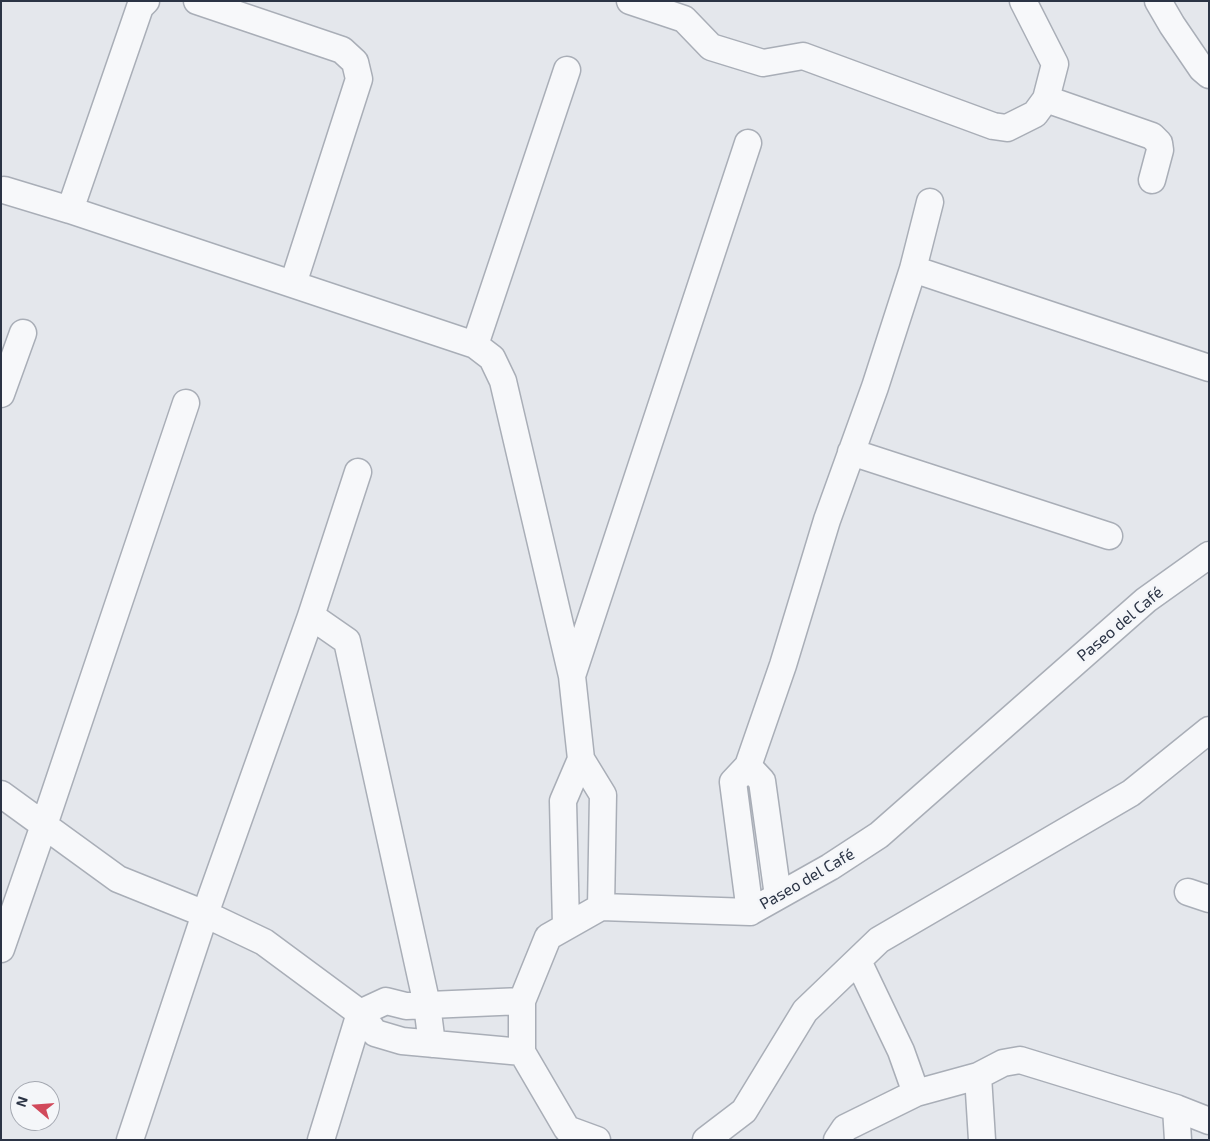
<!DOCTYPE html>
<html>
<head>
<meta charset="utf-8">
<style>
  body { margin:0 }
  #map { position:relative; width:1210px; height:1141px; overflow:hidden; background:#e4e7ec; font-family:"Exo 2",sans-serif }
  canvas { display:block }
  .frame { position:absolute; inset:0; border:2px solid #2b3445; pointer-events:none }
  .north { position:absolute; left:10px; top:1081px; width:50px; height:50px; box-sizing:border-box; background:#f4f6f9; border:1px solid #a4a8b1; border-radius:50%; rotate:288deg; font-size:14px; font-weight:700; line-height:20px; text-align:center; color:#2b3445 }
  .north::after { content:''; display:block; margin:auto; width:18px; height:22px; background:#d1495b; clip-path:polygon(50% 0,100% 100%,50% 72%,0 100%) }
</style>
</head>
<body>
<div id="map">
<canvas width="1210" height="1141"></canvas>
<div class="frame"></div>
<div class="north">N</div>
</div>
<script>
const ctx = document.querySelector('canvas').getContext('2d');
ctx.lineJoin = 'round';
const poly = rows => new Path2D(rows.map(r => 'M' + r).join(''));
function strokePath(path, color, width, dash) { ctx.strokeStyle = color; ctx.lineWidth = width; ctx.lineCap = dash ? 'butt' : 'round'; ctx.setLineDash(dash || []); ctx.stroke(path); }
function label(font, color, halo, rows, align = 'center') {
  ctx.font = font + ' "Exo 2",sans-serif'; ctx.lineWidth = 5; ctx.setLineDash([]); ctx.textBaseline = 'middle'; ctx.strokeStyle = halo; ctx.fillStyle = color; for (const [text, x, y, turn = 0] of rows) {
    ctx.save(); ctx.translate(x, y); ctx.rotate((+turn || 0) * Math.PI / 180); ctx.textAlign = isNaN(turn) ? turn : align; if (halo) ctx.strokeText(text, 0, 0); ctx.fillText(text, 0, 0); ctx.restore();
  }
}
const minor = poly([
  [197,1,342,50,355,62,359,79,293,284],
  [630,1,684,19,711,47,763,63,803,56,993,126,1007,128,1035,114,1046,99,1055,64,1023,1],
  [1158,1,1172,25,1202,69,1209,75],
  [1046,99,1152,136,1159,143,1160,150,1152,180],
  [4,190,70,210,475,345,492,358,503,381,572,676,581,759,603,795,601,907],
  [70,210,140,7,146,1],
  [913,269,1209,368],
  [475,345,567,70],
  [1,394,23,333],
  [851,452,1109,536],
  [311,616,347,641,427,1005,432,1044],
  [572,676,748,143],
  [748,766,783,665,827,520,875,387,913,269,930,202],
  [1,794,118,879,205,914,264,942,360,1013,375,1033,402,1041,522,1052],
  [1188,892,1209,899],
  [750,912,733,782,748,766,762,781,778,896],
  [566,926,563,801,581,759],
  [1,949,44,825,186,403],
  [858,961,901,1051,916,1093],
  [978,1076,982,1140],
  [1176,1108,1178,1140],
  [130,1140,205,914,311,616,358,472],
  [321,1140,360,1013,386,1001,406,1006,522,1001],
  [597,1140,567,1129,522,1052,522,1001,548,937,601,907,750,912,830,867,879,835,1146,600,1209,555],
  [706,1140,744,1111,805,1011,879,940,1131,793,1209,730],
  [837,1140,845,1128,916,1093,978,1076,1003,1063,1020,1060,1176,1108,1209,1121]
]);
const streetNames = [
  ["Paseo del Café",1120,624,-40],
  ["Paseo del Café",807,879,-30]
];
strokePath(minor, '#a9aeb7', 29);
strokePath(minor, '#f7f8fa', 26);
label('16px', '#2b3445', '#f4f6f9', streetNames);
</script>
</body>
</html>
